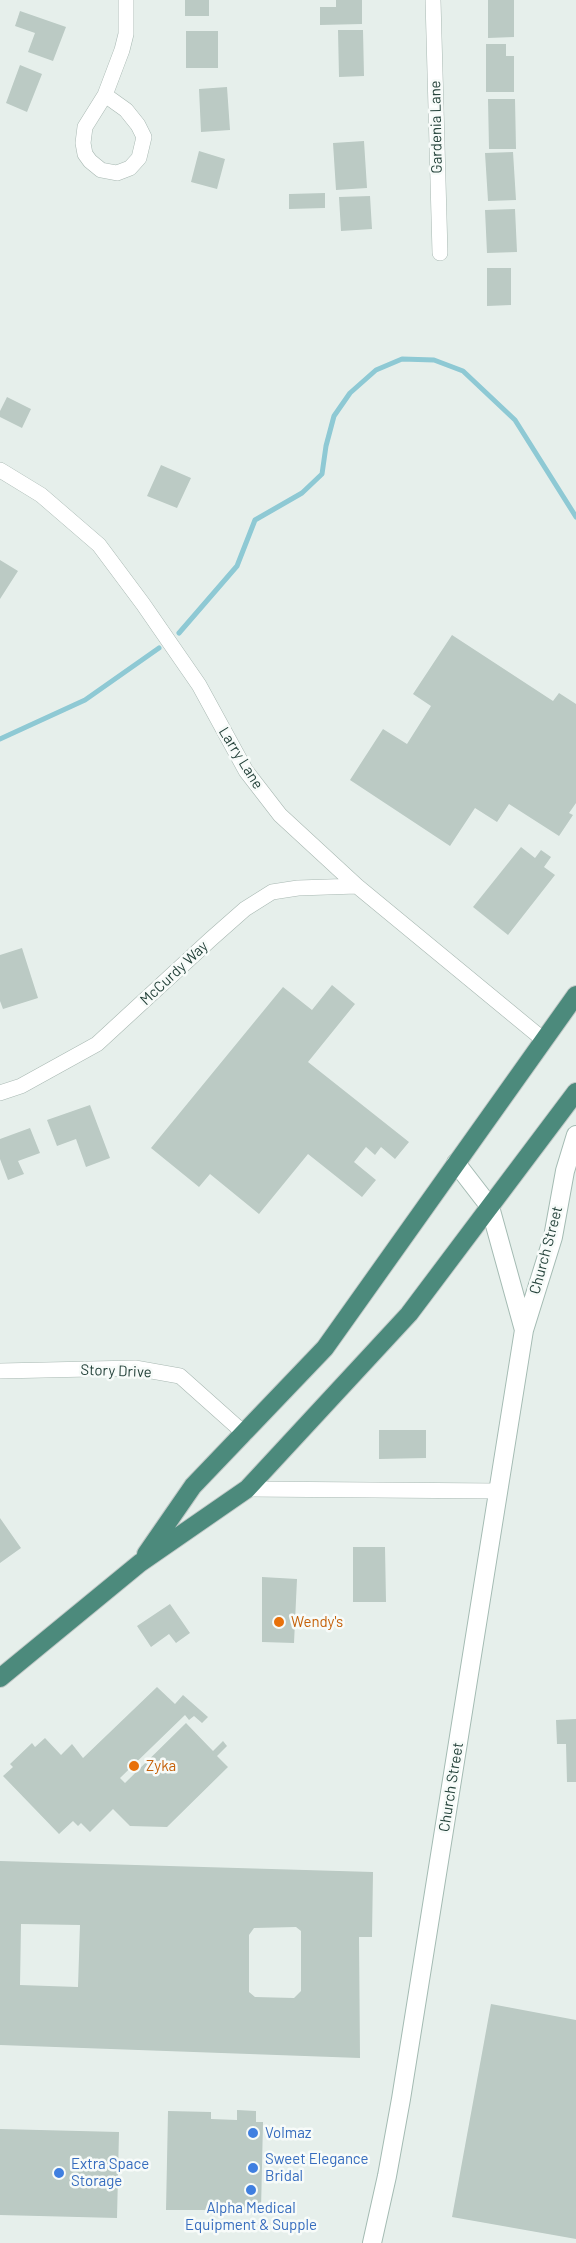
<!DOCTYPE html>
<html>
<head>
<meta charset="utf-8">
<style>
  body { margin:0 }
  canvas { display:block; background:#e6efeb }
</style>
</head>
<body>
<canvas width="576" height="2243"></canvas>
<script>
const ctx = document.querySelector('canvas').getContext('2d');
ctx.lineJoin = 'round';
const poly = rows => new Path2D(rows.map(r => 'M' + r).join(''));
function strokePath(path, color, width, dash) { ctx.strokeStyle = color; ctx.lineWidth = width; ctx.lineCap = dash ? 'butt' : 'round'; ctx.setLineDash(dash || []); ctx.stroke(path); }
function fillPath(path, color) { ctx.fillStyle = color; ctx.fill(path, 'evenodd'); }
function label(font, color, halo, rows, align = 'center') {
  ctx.font = font + ' Barlow,sans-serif'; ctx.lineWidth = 5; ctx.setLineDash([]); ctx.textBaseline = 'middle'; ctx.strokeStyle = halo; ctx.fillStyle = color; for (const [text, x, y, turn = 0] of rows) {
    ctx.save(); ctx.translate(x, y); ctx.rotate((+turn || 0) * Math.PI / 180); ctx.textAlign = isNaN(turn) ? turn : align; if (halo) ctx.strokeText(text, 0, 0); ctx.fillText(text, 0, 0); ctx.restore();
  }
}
const stream = poly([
  [179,633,237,566,255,520,302,493,322,474,326,446,334,416,350,393,376,370,402,359,434,360,463,371,515,420,576,517],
  [0,739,85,700,159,648]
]);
const building = poly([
  [185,0,209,0,209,16,185,16],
  [336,0,362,0,362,24,320,25,320,7,336,7],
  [488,0,514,0,514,37,488,38],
  [20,11,66,27,53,61,28,52,35,33,15,26],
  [338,30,363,30,364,76,339,77],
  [186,31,218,31,218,68,186,68],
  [486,44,506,44,506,56,514,56,514,92,486,92],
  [20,65,42,74,27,112,6,103],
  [227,87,230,130,201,132,199,89],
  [488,99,515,99,516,149,489,149],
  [364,141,367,188,336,190,333,143],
  [199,151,225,159,217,189,191,182],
  [513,152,516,200,488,201,485,153],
  [325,193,325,208,289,209,289,194],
  [370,196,372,229,341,231,339,197],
  [515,209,517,252,487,253,485,210],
  [487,268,511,268,511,305,487,306],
  [7,397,31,409,22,428,0,417,0,411],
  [161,465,191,478,177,508,147,496],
  [0,560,18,571,0,599],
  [452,635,553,701,559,693,576,704,576,803,569,813,573,815,559,836,509,804,497,822,475,808,450,846,350,780,383,729,407,744,431,706,413,694],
  [521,847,535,858,541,850,551,857,544,867,555,875,508,935,473,907],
  [22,948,38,998,3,1009,0,1001,0,955],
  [332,985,355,1004,308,1062,409,1142,395,1159,381,1147,375,1155,366,1147,354,1162,376,1180,362,1197,308,1154,259,1214,210,1174,199,1187,151,1148,283,987,312,1010],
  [90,1105,110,1158,86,1167,76,1139,57,1146,47,1120],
  [30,1128,40,1153,18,1161,24,1174,8,1180,0,1159,0,1139],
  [379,1430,426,1430,426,1458,379,1459],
  [0,1518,21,1548,0,1563],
  [353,1547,385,1547,386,1602,353,1602],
  [262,1577,297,1579,294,1643,262,1642],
  [170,1604,190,1633,176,1643,169,1634,151,1647,137,1626],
  [157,1687,175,1704,183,1695,208,1717,202,1723,194,1716,189,1720,185,1715,120,1778,125,1783,186,1723,213,1751,223,1741,227,1746,217,1756,228,1767,167,1827,130,1826,113,1809,90,1832,81,1823,78,1826,73,1821,59,1834,3,1776,13,1767,10,1764,32,1743,35,1747,45,1738,61,1755,72,1744,83,1758],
  [576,1719,576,1782,567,1782,566,1744,557,1744,556,1720],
  [0,1861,373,1872,372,1937,359,1937,360,2058,0,2045],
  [21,1924,80,1925,78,1987,20,1985],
  [296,1927,301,1931,301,1991,294,1998,255,1997,249,1992,249,1935,254,1928],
  [491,2004,576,2020,576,2239,452,2217],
  [237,2110,256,2111,256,2122,263,2122,261,2210,166,2210,168,2111,211,2112,211,2119,237,2120],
  [0,2129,119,2132,117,2218,0,2215]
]);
const minor = poly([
  [433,0,440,253],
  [105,95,126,110,138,125,144,137,139,158,130,168,117,173,101,170,90,161,85,154,83,143,85,127,105,95,122,50,126,34,126,0],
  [0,470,41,495,99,545,143,604,199,685,246,771,280,815,357,886,545,1041],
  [0,1093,21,1086,97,1044,211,939,245,909,272,892,298,888,357,886],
  [0,1371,135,1368,180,1376,245,1434],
  [247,1489,498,1491]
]);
const secondary = poly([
  [456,1163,490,1207,524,1330],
  [372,2243,387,2176,401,2099,524,1330,553,1237,565,1171,576,1135]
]);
const trunk = poly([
  [146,1554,193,1486,325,1348,576,995],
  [0,1678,140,1563,247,1489,409,1314,576,1092]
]);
const markers = [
  [279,1622,6,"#e8710a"],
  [134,1766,6,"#e8710a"],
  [253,2133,6,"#3f7fe0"],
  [253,2168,6,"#3f7fe0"],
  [59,2173,6,"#3f7fe0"],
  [251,2190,6,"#3f7fe0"]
];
const streetNames = [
  ["Gardenia Lane",436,127,-91],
  ["Larry Lane",241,758,58],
  ["McCurdy Way",174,973,-43],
  ["Church Street",546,1250,-75],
  ["Story Drive",116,1371,2],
  ["Church Street",451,1787,-81]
];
const foodNames = [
  ["Wendy's",291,1622],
  ["Zyka",146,1766]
];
const shopNames = [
  ["Volmaz",265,2133],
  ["Sweet Elegance",265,2159],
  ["Bridal",265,2176],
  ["Extra Space",71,2164],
  ["Storage",71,2181],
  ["Alpha Medical",251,2208,"center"],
  ["Equipment & Supple",251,2225,"center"]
];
strokePath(stream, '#8ec9d4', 5);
fillPath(building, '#bbcac4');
strokePath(minor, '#a8b8b2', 16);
strokePath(secondary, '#a4bbb3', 20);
strokePath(trunk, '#c2cac8', 20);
strokePath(minor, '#fff', 15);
strokePath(secondary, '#fff', 18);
strokePath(trunk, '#4c8a7c', 18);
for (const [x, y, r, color] of markers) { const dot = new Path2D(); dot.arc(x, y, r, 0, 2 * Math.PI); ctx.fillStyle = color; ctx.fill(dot); strokePath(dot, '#f7fbf9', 2); }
label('15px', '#24423a', '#f7fbf9', streetNames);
label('15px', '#c56008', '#f7fbf9', foodNames, 'left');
label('15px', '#366cbe', '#f7fbf9', shopNames, 'left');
</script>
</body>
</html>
